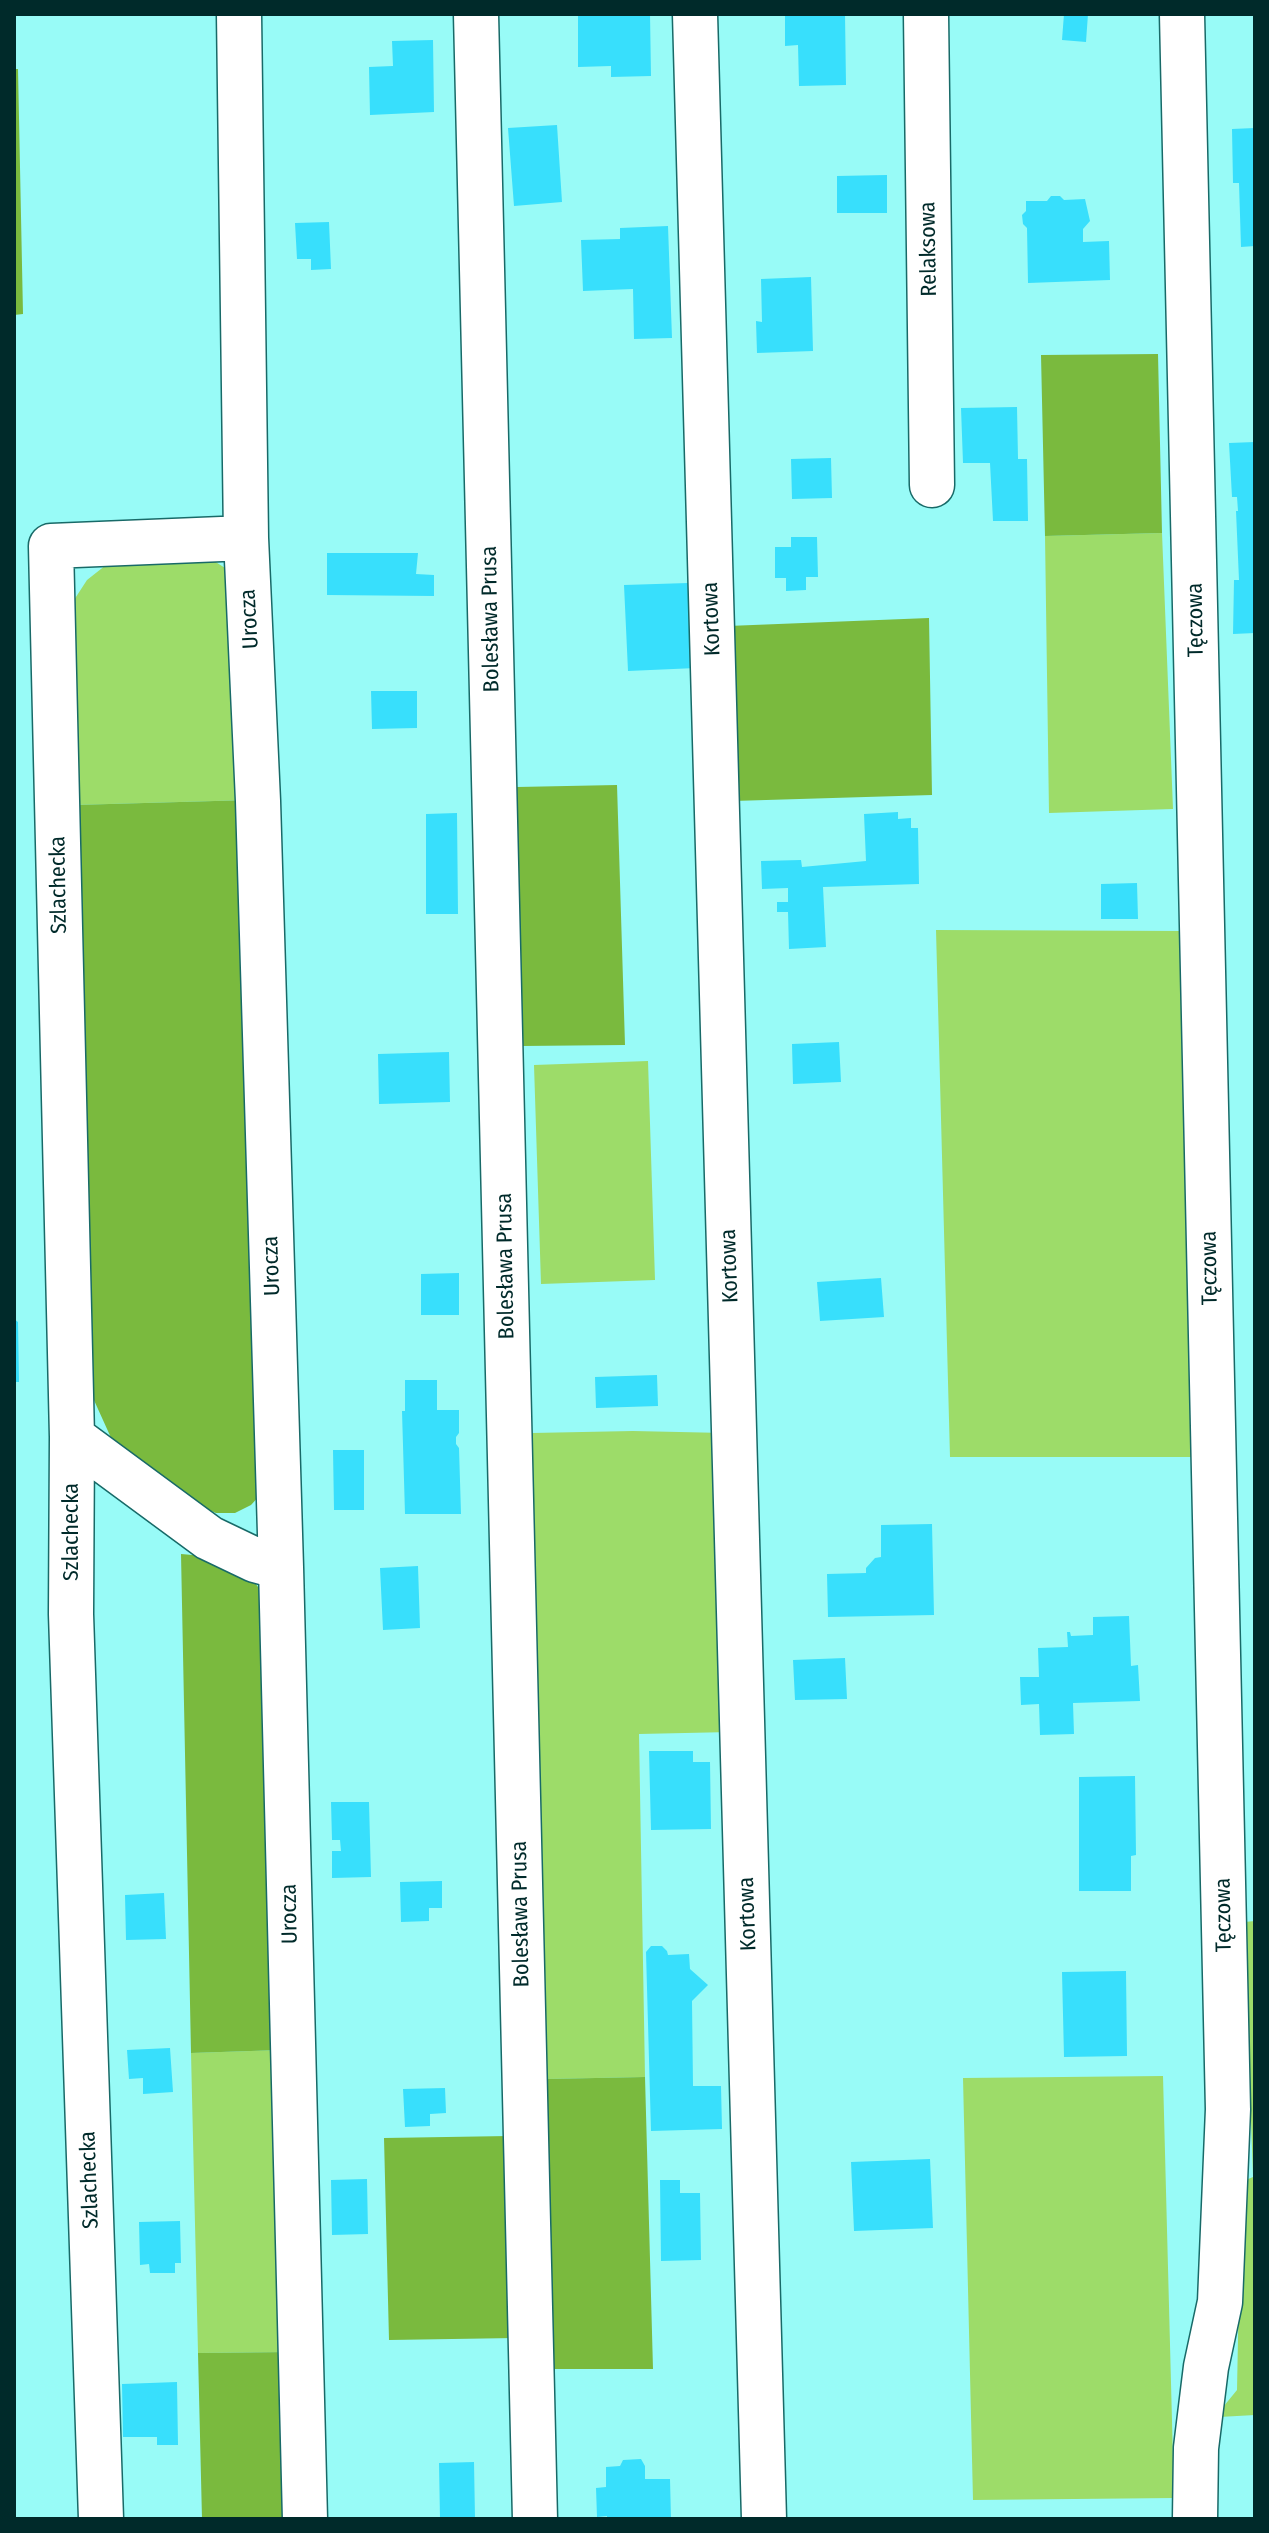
<!DOCTYPE html>
<html>
<head>
<meta charset="utf-8">
<style>
  body { margin:0 }
  #map { position:relative; width:1269px; height:2533px; overflow:hidden; background:#98fbf7; font-family:"Fira Sans Condensed",sans-serif }
  canvas { display:block }
  .frame { position:absolute; inset:0; border:16px solid #002a2a; pointer-events:none }
</style>
</head>
<body>
<div id="map">
<canvas width="1269" height="2533"></canvas>
<div class="frame"></div>
</div>
<script>
const ctx = document.querySelector('canvas').getContext('2d');
ctx.lineJoin = 'round';
function fillPath(path, color) { ctx.fillStyle = color; ctx.fill(path, 'evenodd'); }
const poly = rows => new Path2D(rows.map(r => 'M' + r).join(''));
function strokePath(path, color, width, dash) { ctx.strokeStyle = color; ctx.lineWidth = width; ctx.lineCap = dash ? 'butt' : 'round'; ctx.setLineDash(dash || []); ctx.stroke(path); }
function label(font, color, halo, rows, align = 'center') {
  ctx.font = font + ' "Fira Sans Condensed",sans-serif'; ctx.lineWidth = 8; ctx.setLineDash([]); ctx.textBaseline = 'middle'; ctx.strokeStyle = halo; ctx.fillStyle = color; for (const [text, x, y, turn = 0] of rows) {
    ctx.save(); ctx.translate(x, y); ctx.rotate((+turn || 0) * Math.PI / 180); ctx.textAlign = isNaN(turn) ? turn : align; if (halo) ctx.strokeText(text, 0, 0); ctx.fillText(text, 0, 0); ctx.restore();
  }
}
const green = poly([
  [1162,533,1173,809,1049,813,1045,536],
  [211,559,236,575,250,800,74,805,74,600,87,580,106,565],
  [936,930,1181,931,1195,1457,950,1457],
  [648,1061,655,1280,541,1284,534,1065],
  [633,1431,725,1433,731,1732,639,1734,645,2077,546,2079,532,1433],
  [1255,1921,1255,2415,1219,2417,1219,2412,1237,2390,1241,2182,1253,2177,1244,1922],
  [281,2050,290,2352,198,2353,191,2053],
  [1163,2076,1174,2498,973,2500,963,2078]
]);
const forest = poly([
  [14,69,18,69,23,314,14,315],
  [1158,354,1162,533,1045,536,1041,355],
  [929,618,932,795,733,801,728,626],
  [617,785,625,1045,522,1046,517,787],
  [250,800,261,1494,251,1505,235,1513,216,1513,185,1500,117,1451,93,1398,74,805],
  [181,1554,226,1558,245,1569,266,1598,281,2050,191,2053],
  [645,2077,653,2369,551,2369,546,2079],
  [509,2136,515,2338,389,2340,384,2138],
  [290,2352,294,2519,202,2519,198,2353]
]);
const building = poly([
  [578,14,650,14,651,76,611,77,611,66,578,67],
  [785,14,845,14,846,85,799,86,798,45,785,46],
  [1064,14,1088,14,1086,42,1062,40],
  [433,40,434,112,370,115,369,67,393,66,392,41],
  [557,125,562,202,514,206,508,128],
  [1255,128,1255,246,1241,247,1239,183,1233,183,1232,129],
  [887,175,887,213,837,213,837,176],
  [1051,196,1060,196,1064,200,1085,199,1090,221,1083,229,1083,242,1109,241,1110,280,1028,283,1027,228,1023,224,1022,215,1026,211,1026,201,1047,201],
  [329,222,331,269,311,270,311,259,297,259,295,223],
  [668,226,672,338,634,339,633,289,583,291,581,240,620,239,620,228],
  [811,277,813,351,757,353,756,321,762,322,761,279],
  [1017,407,1018,459,1027,459,1028,521,993,521,990,463,963,463,961,408],
  [1255,442,1255,633,1233,634,1234,580,1239,580,1236,511,1238,511,1237,497,1232,497,1229,443],
  [831,458,832,498,792,499,791,459],
  [791,537,817,537,818,577,806,577,806,590,786,591,786,578,775,578,775,547,791,547],
  [327,553,418,553,416,574,434,575,434,596,327,595],
  [688,583,688,607,694,607,696,668,628,671,624,585],
  [371,691,417,691,417,728,372,729],
  [898,812,898,819,911,818,911,828,918,828,919,884,823,887,826,947,789,949,788,912,777,912,777,902,788,902,788,888,762,889,761,861,801,860,802,867,866,861,864,814],
  [457,813,458,914,426,914,426,814],
  [1137,883,1138,919,1101,919,1101,884],
  [839,1042,841,1082,793,1084,792,1044],
  [449,1052,450,1102,379,1104,378,1054],
  [459,1273,459,1315,421,1315,421,1274],
  [881,1278,884,1317,820,1321,817,1282],
  [14,1319,18,1322,19,1382,14,1382],
  [657,1375,658,1406,596,1408,595,1377],
  [405,1380,437,1380,437,1410,459,1410,459,1433,456,1437,456,1444,459,1448,461,1514,405,1514,402,1411,405,1411],
  [333,1450,364,1450,364,1510,334,1510],
  [932,1524,934,1615,828,1617,827,1574,866,1573,866,1568,875,1558,881,1557,881,1525],
  [418,1566,420,1628,383,1630,380,1568],
  [1129,1616,1131,1666,1138,1665,1140,1701,1073,1703,1074,1734,1040,1735,1039,1704,1021,1705,1020,1677,1039,1677,1038,1648,1068,1647,1067,1632,1070,1632,1071,1636,1093,1635,1093,1617],
  [845,1658,847,1699,795,1700,793,1660],
  [649,1751,693,1751,693,1762,710,1762,711,1829,651,1830],
  [1135,1776,1136,1855,1131,1856,1131,1891,1079,1891,1079,1777],
  [331,1802,369,1802,371,1877,332,1878,332,1851,341,1851,340,1840,332,1840],
  [442,1881,442,1908,429,1908,429,1921,401,1922,400,1882],
  [164,1893,166,1939,126,1940,125,1895],
  [651,1946,662,1946,667,1951,668,1955,689,1954,690,1969,708,1985,692,2001,693,2086,721,2086,722,2129,651,2131,646,1952],
  [1126,1971,1127,2056,1064,2057,1062,1972],
  [170,2048,173,2092,143,2094,143,2078,129,2079,127,2050],
  [445,2088,446,2113,430,2114,430,2126,405,2127,403,2089],
  [930,2159,933,2228,854,2231,851,2162],
  [367,2179,368,2234,332,2235,331,2180],
  [660,2180,680,2180,680,2193,700,2193,701,2260,661,2261],
  [180,2221,181,2263,175,2263,175,2273,150,2273,149,2264,140,2265,139,2222],
  [177,2382,178,2445,157,2445,157,2437,123,2437,122,2384],
  [641,2459,645,2466,645,2479,670,2479,671,2519,607,2519,607,2516,597,2517,596,2488,606,2487,606,2467,620,2466,623,2460],
  [474,2462,475,2519,440,2519,439,2463]
]);
const minor = poly([
  [239,14,246,538,258,801,281,1567,305,2519],
  [476,14,535,2519],
  [695,14,764,2519],
  [926,14,932,485],
  [1182,14,1228,2109,1220,2302,1206,2367,1196,2448,1195,2519],
  [72,1437,209,1538,255,1560,281,1567],
  [101,2519,71,1614,72,1437,51,546,246,538]
]);
const streetNames = [
  ["Relaksowa",929,249,-91],
  ["Urocza",250,619,-93],
  ["Bolesława Prusa",491,619,-91],
  ["Kortowa",712,619,-92],
  ["Tęczowa",1196,620,-91],
  ["Szlachecka",59,885,-91],
  ["Urocza",272,1266,-92],
  ["Bolesława Prusa",506,1266,-91],
  ["Kortowa",730,1266,-92],
  ["Tęczowa",1210,1268,-91],
  ["Szlachecka",72,1532,-90],
  ["Urocza",290,1914,-91],
  ["Bolesława Prusa",521,1914,-91],
  ["Kortowa",748,1914,-92],
  ["Tęczowa",1224,1915,-91],
  ["Szlachecka",90,2180,-92]
];
fillPath(green, '#9ddc69');
fillPath(forest, '#7aba3e');
fillPath(building, '#38dffc');
strokePath(minor, '#186a68', 47);
strokePath(minor, '#fff', 44);
label('22px', '#002a2a', '#fff', streetNames);
</script>
</body>
</html>
